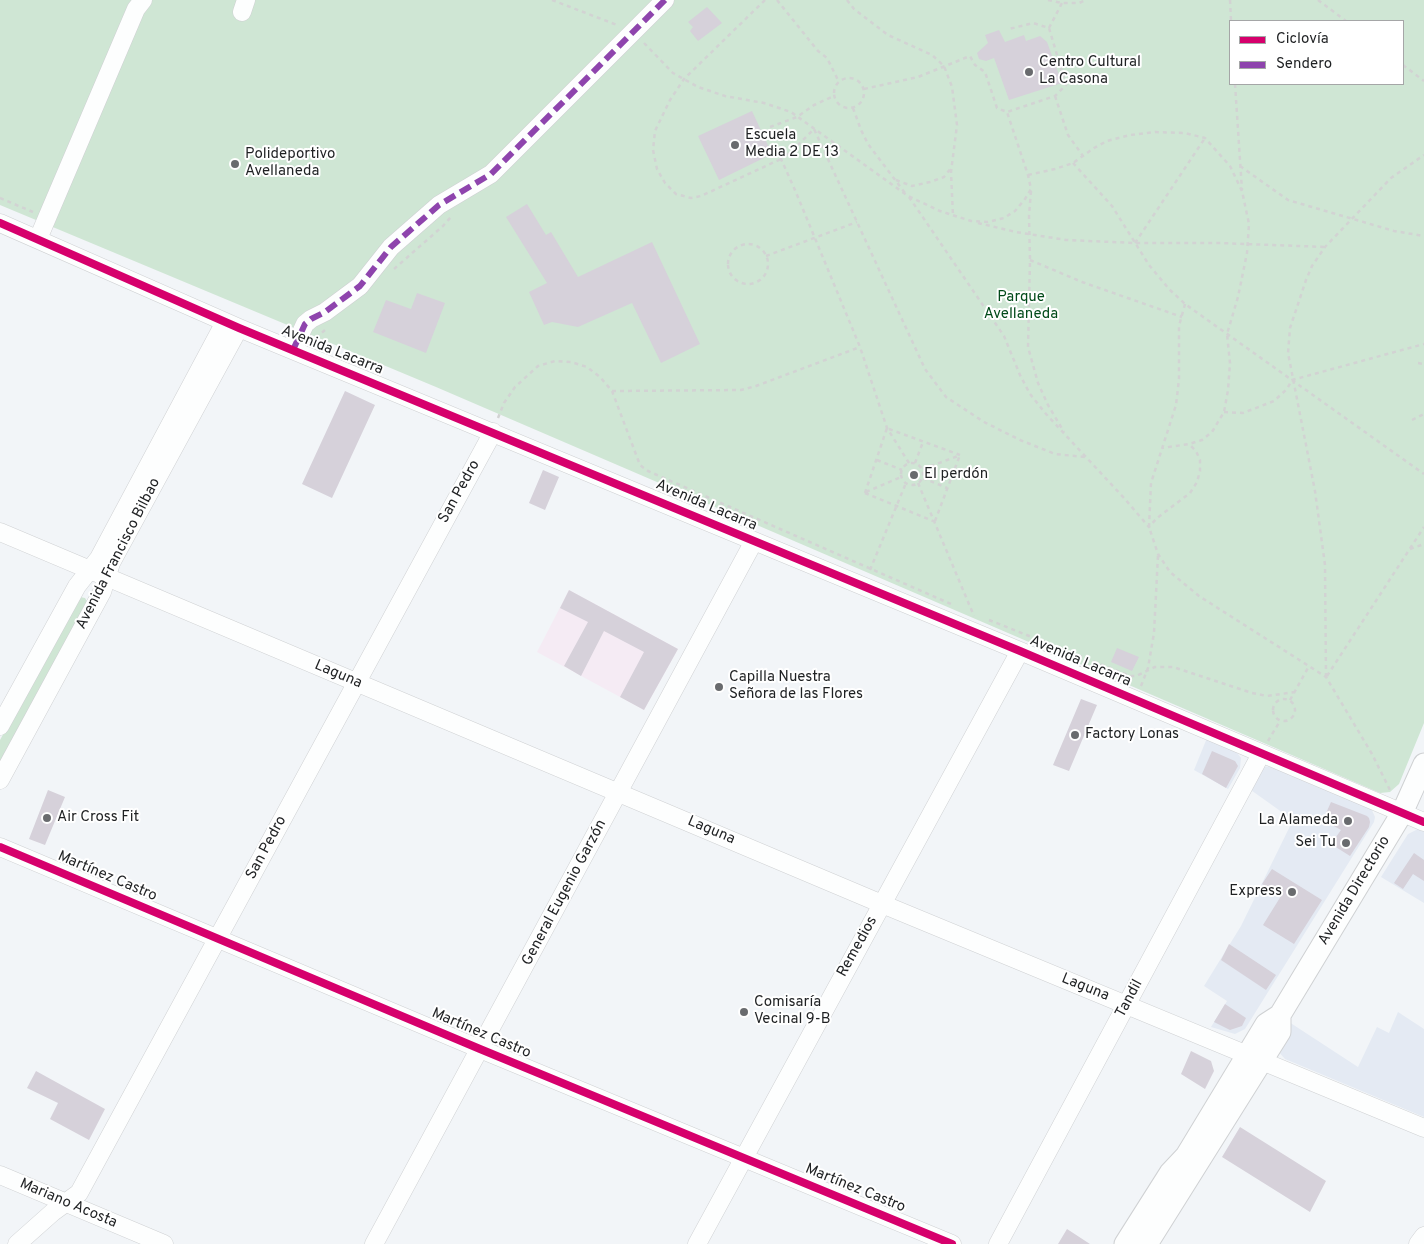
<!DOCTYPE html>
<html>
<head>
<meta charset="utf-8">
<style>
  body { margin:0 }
  #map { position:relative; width:1424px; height:1244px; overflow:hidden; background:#f2f5f8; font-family:Overpass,sans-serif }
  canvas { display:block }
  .legend { position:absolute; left:1229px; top:20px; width:175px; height:65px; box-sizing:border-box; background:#fff; border:1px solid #a5a6a7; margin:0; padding:6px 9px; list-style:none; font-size:15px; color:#1f2123 }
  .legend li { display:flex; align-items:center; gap:10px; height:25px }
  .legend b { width:25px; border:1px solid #a5a6a7 }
</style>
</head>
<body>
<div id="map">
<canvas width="1424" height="1244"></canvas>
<ul class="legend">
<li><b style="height:6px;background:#d6006c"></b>Ciclovía</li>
<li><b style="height:6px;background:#8e44ad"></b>Sendero</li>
</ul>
</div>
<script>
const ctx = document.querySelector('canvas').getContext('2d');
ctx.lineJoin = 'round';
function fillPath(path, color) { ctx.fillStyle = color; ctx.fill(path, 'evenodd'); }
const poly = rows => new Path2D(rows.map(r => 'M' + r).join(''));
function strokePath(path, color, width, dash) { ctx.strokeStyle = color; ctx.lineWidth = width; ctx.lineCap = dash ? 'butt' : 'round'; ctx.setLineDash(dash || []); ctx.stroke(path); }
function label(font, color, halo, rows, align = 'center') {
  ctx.font = font + ' Overpass,sans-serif'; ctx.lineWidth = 4; ctx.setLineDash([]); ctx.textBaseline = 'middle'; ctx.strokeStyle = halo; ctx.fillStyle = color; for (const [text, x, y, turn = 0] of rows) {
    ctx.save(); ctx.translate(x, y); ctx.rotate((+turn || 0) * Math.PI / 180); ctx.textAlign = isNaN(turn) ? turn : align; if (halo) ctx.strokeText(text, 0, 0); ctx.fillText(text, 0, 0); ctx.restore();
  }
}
const built = poly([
  [1207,738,1235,750,1241,758,1240,768,1228,789,1194,770],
  [1274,766,1370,806,1375,817,1374,822,1245,1029,1235,1034,1211,1027,1227,1001,1204,986,1241,926,1293,820,1248,788,1262,767],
  [1418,829,1424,830,1424,903,1381,877,1408,834],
  [1398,1012,1424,1029,1424,1117,1285,1059,1277,1050,1289,1022,1358,1067,1377,1027,1389,1033]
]);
const education = poly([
  [569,590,678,649,644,710,537,652]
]);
const green = poly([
  [0,0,1424,0,1424,723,1399,784,1390,792,1380,793,436,387,0,205],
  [1230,21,1403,21,1403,84,1230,84],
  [80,597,85,598,88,603,0,769,0,740,75,601]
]);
const building = poly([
  [707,7,722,23,698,41,690,31,693,27,688,22],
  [999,30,1005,42,1024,35,1026,41,1040,36,1047,42,1062,83,1009,100,994,58,986,61,979,59,977,53,988,43,985,35],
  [752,111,772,154,719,180,698,136],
  [527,204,546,235,551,232,578,277,652,242,700,344,661,363,632,303,578,327,552,322,544,325,529,292,547,283,506,217],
  [417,293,445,303,426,353,373,332,386,300,411,309],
  [345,391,375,405,332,498,302,484],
  [543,470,559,477,545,510,529,503],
  [569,590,678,649,644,710,620,697,644,652,604,631,581,676,564,666,588,622,560,608],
  [1117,648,1139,657,1132,671,1111,662],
  [1081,699,1097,705,1069,771,1053,765],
  [1212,751,1235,761,1238,766,1226,788,1202,774],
  [48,790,65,797,45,845,29,839],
  [1331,802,1367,816,1369,818,1370,822,1369,827,1350,856,1331,844,1341,830,1323,820],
  [1414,853,1424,860,1424,881,1413,874,1403,889,1394,883],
  [1272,869,1322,900,1294,944,1263,925,1281,896,1262,884],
  [1229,944,1276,975,1266,990,1221,960],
  [1225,1004,1246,1018,1242,1026,1230,1030,1214,1022],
  [1191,1051,1211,1061,1214,1071,1205,1089,1181,1074],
  [36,1071,105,1109,89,1140,50,1119,58,1103,27,1088],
  [1240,1127,1326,1181,1310,1212,1222,1157],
  [1067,1229,1090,1244,1058,1244]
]);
const path = poly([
  [552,0,617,25],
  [765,0,684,79,670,100,655,131,653,150,657,169,665,183,676,194,691,198,701,196,781,159],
  [777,0,818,51,827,58,839,82],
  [847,0,854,9,888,35,932,55,944,66,952,87,957,125,951,172,953,216],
  [1048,0,1062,3,1079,3,1086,0],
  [1230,0,1231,21],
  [1318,0,1346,21],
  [1049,28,1062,3],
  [644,43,673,73,698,87,725,96,764,103,791,112,908,196,940,211,971,221,988,222,1004,218,1015,211,1025,199,1031,189,1028,175,1007,112],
  [1403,65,1424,81],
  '834 93a15 15 0 1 1 30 0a15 15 0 1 1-30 0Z',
  [1235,84,1242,190],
  [864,89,918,77,970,56,975,65,985,72,997,108,1007,112,1055,96,1066,85,1049,28,1033,23,1009,29],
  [1055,96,1068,135,1083,156],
  [853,108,861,130,868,144,905,193],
  [770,127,797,117,814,105,834,96],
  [1073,163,1112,206,1149,265,1169,289,1185,304,1424,474],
  [1240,166,1288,200,1394,231,1424,236],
  [1028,175,1055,169,1073,163,1094,148,1107,141,1130,135,1155,132,1185,133,1205,138,1230,166,1242,191,1249,224,1247,253,1238,297,1227,334,1230,363,1228,390,1224,412,1212,432,1202,440,1189,444,1162,448],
  [896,180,912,186,930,182,944,177,951,168],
  [1031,191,1029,216,1030,260,1028,347,1038,383,1048,405,1064,432],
  [909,197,1004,336,1020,375,1030,394,1046,414,1124,498,1149,527,1157,518,1190,493,1197,482,1200,471,1200,460,1196,451,1189,444],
  [0,198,33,212],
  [978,223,1016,232,1066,240,1135,243,1219,243,1325,247],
  [1135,243,1205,138],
  '728 264a20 20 0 1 1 40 0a20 20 0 1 1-40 0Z',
  [766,256,857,222],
  [1030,260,1082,282,1182,317],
  [394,269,443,226,451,217],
  [1185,304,1179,326,1179,379,1176,405,1151,483,1149,527,1158,554,1170,572,1199,596,1326,677,1372,754,1391,792],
  [316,338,325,330],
  [1418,363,1424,364],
  [612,391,741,390,756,386,860,347],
  [1224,412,1243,413,1274,401,1287,389,1292,380,1424,344],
  [498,418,504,403,515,387,538,366,555,361,571,362,587,367,600,377,612,391,640,465,648,471,951,604],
  [1412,420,1424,414],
  [889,429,960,455],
  [877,460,902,470],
  '901 474a11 11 0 1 1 22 0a11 11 0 1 1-22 0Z',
  [909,463,887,428,860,347,795,190,781,159,792,151,814,129,925,369,946,397,984,422,1020,440,1055,454,1085,457],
  [915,463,923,442],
  [923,469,958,456],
  [923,478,947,488],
  [918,483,974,616],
  [866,492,901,477],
  [865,493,933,521],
  [865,493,887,428],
  [935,521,960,455],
  [1410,549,1424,544],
  [870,570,906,483],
  [989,620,1130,676,1136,676,1155,667,1173,667,1252,693,1267,696,1295,692],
  [1327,676,1424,527],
  [1326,677,1325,565,1315,491,1288,353,1290,328,1306,280,1312,266,1325,247,1391,178,1424,155],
  [1141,686,1148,668,1154,633,1158,555],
  '1273 710a11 11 0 1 1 22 0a11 11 0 1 1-22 0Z',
  [1290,700,1309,666],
  [1268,741,1280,721]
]);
const minor = poly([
  [242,12,246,0],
  [0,223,239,328,1020,651,1424,822],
  [38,239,136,9,143,0],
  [293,350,305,324,311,319,325,312,360,286,391,247,439,205,491,174,665,0],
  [0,532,882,904,1424,1128],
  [0,726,77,586,99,558,225,322],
  [0,780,102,592,111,563,239,328],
  [0,847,480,1049,952,1244],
  [0,1175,164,1244],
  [17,1244,53,1212,79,1193,493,432],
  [374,1244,754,541],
  [697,1244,1020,651],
  [998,1244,1261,754],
  [1418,1244,1424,1236]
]);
const major = poly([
  [1125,1244,1170,1173,1186,1156,1266,1024,1280,1015,1402,813,1424,764],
  [1147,1244,1280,1032,1280,1015]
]);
const quiet = poly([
  [293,350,305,324,311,319,325,312,360,286,391,247,439,205,491,174,665,0]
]);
const cycleway = poly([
  [0,223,239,328,1020,651,1424,822],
  [0,847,480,1049,952,1244]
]);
const markers = [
  [1029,72,5,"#696b6e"],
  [735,145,5,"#696b6e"],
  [235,164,5,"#696b6e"],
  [914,475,5,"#696b6e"],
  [719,687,5,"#696b6e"],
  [1075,735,5,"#696b6e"],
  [47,818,5,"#696b6e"],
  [1348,821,5,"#696b6e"],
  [1346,843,5,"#696b6e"],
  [1292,892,5,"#696b6e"],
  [744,1012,5,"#696b6e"]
];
const poiNames = [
  ["Centro Cultural",1039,63],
  ["La Casona",1039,80],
  ["Escuela",745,136],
  ["Media 2 DE 13",745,153],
  ["Polideportivo",245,155],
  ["Avellaneda",245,172],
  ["El perdón",924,475],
  ["Capilla Nuestra",729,678],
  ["Señora de las Flores",729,695],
  ["Factory Lonas",1085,735],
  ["Air Cross Fit",57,818],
  ["La Alameda",1338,821,"right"],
  ["Sei Tu",1336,843,"right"],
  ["Express",1282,892,"right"],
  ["Comisaría",754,1003],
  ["Vecinal 9-B",754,1020]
];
const parkNames = [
  ["Parque",1021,298],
  ["Avellaneda",1021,315]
];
const streetNames = [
  ["Avenida Lacarra",332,351,22],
  ["San Pedro",460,492,-61],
  ["Avenida Lacarra",706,506,23],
  ["Avenida Francisco Bilbao",119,554,-63],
  ["Avenida Lacarra",1080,662,23],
  ["Laguna",338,675,23],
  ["Laguna",711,831,23],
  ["San Pedro",267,848,-62],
  ["Martínez Castro",107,877,23],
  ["Avenida Directorio",1355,891,-59],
  ["General Eugenio Garzón",565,893,-62],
  ["Remedios",858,947,-61],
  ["Laguna",1085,988,22],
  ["Tandil",1130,999,-62],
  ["Martínez Castro",481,1034,23],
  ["Martínez Castro",855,1189,22],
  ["Mariano Acosta",68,1204,23]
];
fillPath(built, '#e4eaf3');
fillPath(education, '#f5ebf4');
fillPath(green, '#cfe6d4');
fillPath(building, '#d6d1da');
strokePath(minor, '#cfd1d3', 19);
strokePath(major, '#cfd1d3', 23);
strokePath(path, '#d2d3d3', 2.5, [4, 4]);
strokePath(minor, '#fdfefe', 18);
strokePath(major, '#fdfefe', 21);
strokePath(quiet, '#8e44ad', 6, [12, 6]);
strokePath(cycleway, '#d6006c', 8);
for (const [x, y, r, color] of markers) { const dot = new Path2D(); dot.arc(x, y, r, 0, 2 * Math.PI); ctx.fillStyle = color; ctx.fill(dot); strokePath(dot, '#fff', 2); }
label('15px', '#1f2123', '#fff', poiNames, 'left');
label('15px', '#004a19', '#fff', parkNames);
label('15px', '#1f2123', '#fff', streetNames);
</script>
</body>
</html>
